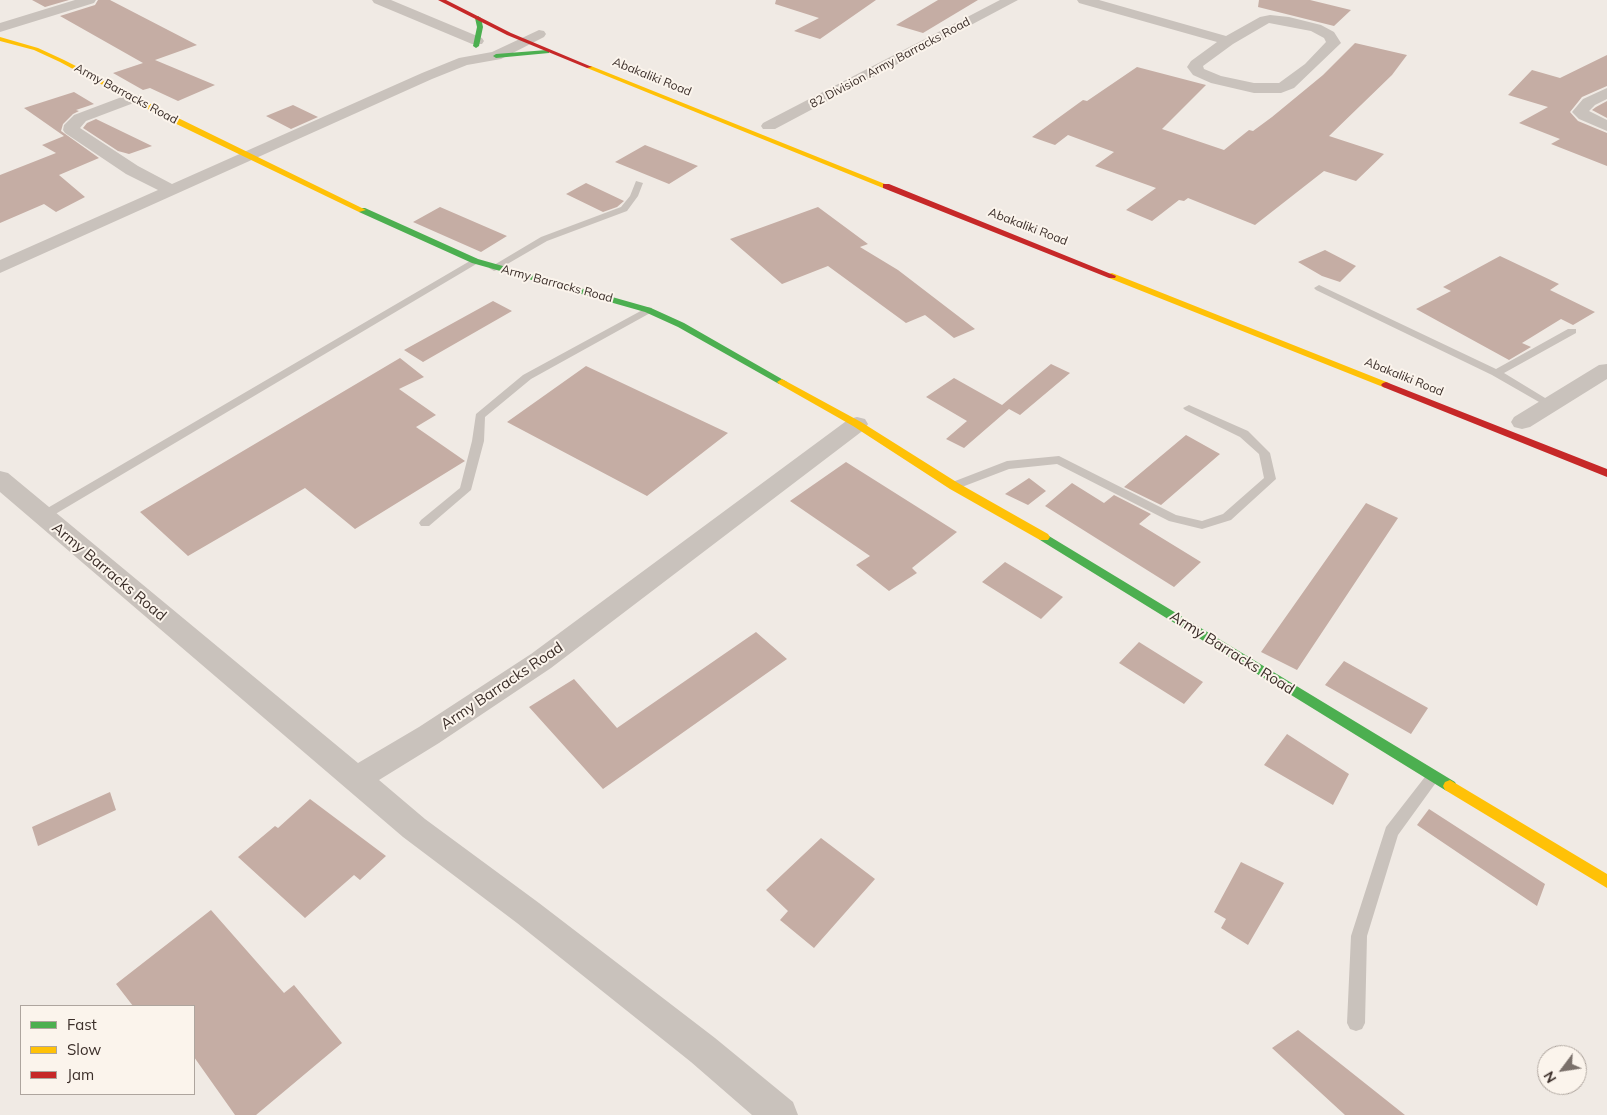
<!DOCTYPE html>
<html>
<head>
<meta charset="utf-8">
<style>
  body { margin:0 }
  #map { position:relative; width:1607px; height:1115px; overflow:hidden; background:#f0eae4; font-family:Mulish,sans-serif }
  canvas { display:block }
  .legend { position:absolute; left:20px; top:1005px; width:175px; height:90px; box-sizing:border-box; background:#fbf4ec; border:1px solid #aea59e; margin:0; padding:6px 9px; list-style:none; font-size:15px; color:#3b2e29 }
  .legend li { display:flex; align-items:center; gap:10px; height:25px }
  .legend b { width:25px; border:1px solid #aea59e }
  .north { position:absolute; left:1537px; top:1045px; width:50px; height:50px; box-sizing:border-box; background:#fbf4ec; border:1px solid #aea59e; border-radius:50%; rotate:239deg; font-size:14px; font-weight:700; line-height:20px; text-align:center; color:#3b2e29 }
  .north::after { content:''; display:block; margin:auto; width:18px; height:22px; background:#7a706a; clip-path:polygon(50% 0,100% 100%,50% 72%,0 100%) }
</style>
</head>
<body>
<div id="map">
<canvas width="1607" height="1115"></canvas>
<ul class="legend">
<li><b style="height:6px;background:#4caf50"></b>Fast</li>
<li><b style="height:6px;background:#ffc107"></b>Slow</li>
<li><b style="height:6px;background:#c62828"></b>Jam</li>
</ul>
<div class="north">N</div>
</div>
<script>
const ctx = document.querySelector('canvas').getContext('2d');
ctx.lineJoin = 'round';
function fillPath(path, color) { ctx.fillStyle = color; ctx.fill(path, 'evenodd'); }
const poly = rows => new Path2D(rows.map(r => 'M' + r).join(''));
function label(font, color, halo, rows, align = 'center') {
  ctx.font = font + ' Mulish,sans-serif'; ctx.lineWidth = 4; ctx.setLineDash([]); ctx.textBaseline = 'middle'; ctx.strokeStyle = halo; ctx.fillStyle = color; for (const [text, x, y, turn = 0] of rows) {
    ctx.save(); ctx.translate(x, y); ctx.rotate((+turn || 0) * Math.PI / 180); ctx.textAlign = isNaN(turn) ? turn : align; if (halo) ctx.strokeText(text, 0, 0); ctx.fillText(text, 0, 0); ctx.restore();
  }
}
const building = poly([
  [32,0,69,0,45,7],
  [98,0,110,0,197,45,155,60,215,85,178,101,150,88,143,90,113,73,143,63,60,16,95,5],
  [776,0,876,0,820,39,794,31,819,18,775,4],
  [938,0,978,0,923,33,896,25],
  [1259,0,1310,0,1351,10,1334,26,1258,7],
  [1355,43,1407,55,1392,75,1329,136,1384,154,1356,181,1324,171,1255,225,1188,198,1184,201,1179,200,1152,221,1126,210,1156,188,1095,166,1114,152,1068,135,1055,145,1032,137,1083,100,1087,101,1137,67,1206,85,1162,129,1224,150,1249,130,1253,131,1272,117,1323,75],
  [1607,55,1607,86,1582,97,1570,112,1578,121,1607,133,1607,166,1551,144,1560,139,1519,123,1548,107,1508,95,1532,70,1560,78],
  [74,92,94,104,76,110,79,111,73,114,63,124,61,131,99,158,59,175,85,197,56,212,44,204,0,223,0,175,56,153,42,145,64,136,24,108],
  [1607,101,1607,118,1592,110,1596,107],
  [293,105,318,117,291,129,266,116],
  [96,119,152,146,129,154,118,151,83,128,87,123],
  [645,145,698,166,669,184,615,162],
  [586,183,624,201,617,207,603,212,566,194],
  [440,207,507,236,481,252,413,222],
  [818,207,868,244,860,247,898,270,975,329,954,338,925,315,906,323,828,266,782,284,730,239],
  [1325,250,1356,266,1340,282,1322,276,1298,262],
  [1500,256,1559,284,1550,290,1595,312,1573,325,1561,319,1522,343,1531,347,1509,360,1416,309,1451,291,1443,287],
  [493,301,512,311,423,362,404,350],
  [400,358,424,377,399,389,436,415,416,427,465,461,355,529,305,488,188,556,140,512],
  [1051,364,1070,373,1020,415,1009,409,964,448,946,439,967,421,926,397,954,378,1002,405],
  [586,366,728,433,647,496,507,422],
  [1186,435,1220,454,1161,505,1124,487],
  [846,462,957,532,912,568,917,573,889,591,856,565,870,556,790,501],
  [1029,478,1046,491,1028,505,1005,494],
  [1072,483,1104,503,1114,495,1151,514,1139,524,1201,562,1174,587,1045,506],
  [1366,503,1398,518,1297,670,1261,652],
  [1005,562,1063,597,1041,619,982,582],
  [756,632,787,659,603,789,529,707,574,679,617,728],
  [1139,642,1203,682,1184,704,1119,663],
  [1344,661,1428,708,1411,734,1325,685],
  [1287,734,1349,774,1333,805,1264,765],
  [110,792,116,810,38,846,32,827],
  [310,799,386,856,360,880,354,875,305,918,238,857,275,826,278,828],
  [1429,809,1545,884,1537,906,1417,825],
  [821,838,875,879,814,948,780,920,788,911,766,890],
  [1241,862,1284,883,1248,945,1221,928,1226,919,1214,912],
  [211,910,284,993,294,985,342,1043,256,1115,235,1115,194,1057,194,1006,133,1006,116,984],
  [1298,1030,1405,1115,1345,1115,1272,1048]
]);
const lane = poly([
  [636,181,643,183,638,196,627,211,547,241,497,270,494,271,489,268,541,237,621,207,630,196,636,181],
  [475,258,478,259,478,263,47,519,39,519,37,516,39,513,475,258],
  [1319,285,1496,369,1568,329,1576,329,1576,333,1504,373,1555,404,1554,406,1546,406,1492,375,1316,290,1314,288,1319,285],
  [648,307,652,308,652,312,531,379,485,417,484,441,471,490,429,526,421,526,419,523,421,520,460,488,472,441,476,414,523,375,648,307],
  [1189,405,1248,431,1270,453,1276,479,1231,520,1202,529,1169,521,1057,464,1009,469,954,490,948,486,950,483,1007,461,1059,456,1176,515,1202,521,1223,514,1264,478,1259,454,1240,437,1185,410,1183,408,1189,405],
  [1433,771,1438,773,1440,777,1398,835,1367,936,1365,1023,1362,1029,1356,1031,1350,1029,1347,1023,1351,936,1386,827,1428,773,1433,771]
]);
const street = poly([
  [75,0,96,0,94,3,0,32,0,23,75,0],
  [372,0,391,0,482,38,484,41,482,44,472,44,374,3,372,0],
  [1000,0,1018,0,775,129,763,129,761,126,763,123,1000,0],
  [1077,0,1099,0,1226,36,1260,17,1270,15,1289,17,1321,25,1334,32,1341,43,1294,88,1281,93,1254,93,1211,83,1193,75,1187,67,1191,61,1217,42,1079,3,1077,0],
  [1269,23,1311,31,1324,38,1326,42,1305,64,1279,83,1254,83,1221,76,1204,69,1203,66,1233,44,1269,23],
  [539,30,544,31,546,34,544,37,501,59,467,65,432,79,0,273,0,260,158,190,126,174,65,133,63,130,64,125,74,115,127,95,139,95,141,98,139,101,86,121,80,128,138,166,172,184,422,73,459,58,492,52,539,30],
  [1607,88,1607,99,1595,105,1589,111,1607,120,1607,131,1579,119,1572,112,1583,99,1607,88],
  [1607,364,1607,379,1530,427,1522,429,1514,427,1511,422,1514,417,1599,365,1607,364],
  [857,417,865,419,868,424,865,429,551,668,439,743,379,780,425,819,539,903,715,1038,793,1102,798,1115,752,1115,691,1062,517,923,403,837,0,492,0,471,8,473,358,763,419,727,531,654,849,419,857,417]
]);
const fast = poly([
  [478,16,481,18,483,27,479,46,476,48,473,46,477,27,475,18,478,16],
  [547,50,549,51,549,53,496,58,493,56,496,54,547,50],
  [359,208,365,208,478,259,651,308,684,323,787,382,785,384,779,384,678,327,645,312,472,263,359,212,359,208],
  [1044,533,1455,782,1457,786,1455,790,1450,792,1445,790,1040,540,1038,537,1044,533]
]);
const slow = poly([
  [0,37,38,48,64,60,170,114,366,210,359,212,164,118,60,62,34,50,0,41,0,37],
  [587,66,591,66,890,186,883,188,587,68,587,66],
  [1112,273,1389,383,1391,385,1386,388,1383,387,1109,278,1109,274,1112,273],
  [782,379,861,422,958,483,1048,534,1050,537,1048,540,1040,540,950,489,853,426,779,384,777,382,782,379],
  [1450,780,1607,874,1607,888,1445,790,1443,786,1445,782,1450,780]
]);
const jam = poly([
  [438,0,446,0,511,33,592,67,587,68,507,35,438,0],
  [883,184,889,184,1116,276,1115,278,1109,278,883,188,883,184],
  [1386,382,1607,469,1607,477,1383,387,1381,385,1383,383,1386,382]
]);
const farStreetnames = [
  ["82 Division Army Barracks Road",890,63,-28],
  ["Abakaliki Road",652,77,22],
  ["Army Barracks Road",126,94,28],
  ["Abakaliki Road",1028,227,21],
  ["Army Barracks Road",557,284,15],
  ["Abakaliki Road",1404,377,22]
];
const streetNames = [
  ["Army Barracks Road",109,572,40],
  ["Army Barracks Road",1232,653,32],
  ["Army Barracks Road",502,686,-34]
];
fillPath(building, '#c5ada4');
fillPath(lane, '#c9c2bc');
fillPath(street, '#c9c2bc');
fillPath(fast, '#4caf50');
fillPath(slow, '#ffc107');
fillPath(jam, '#c62828');
label('12px', '#3b2e29', '#fbf4ec', farStreetnames);
label('15px', '#3b2e29', '#fbf4ec', streetNames);
</script>
</body>
</html>
